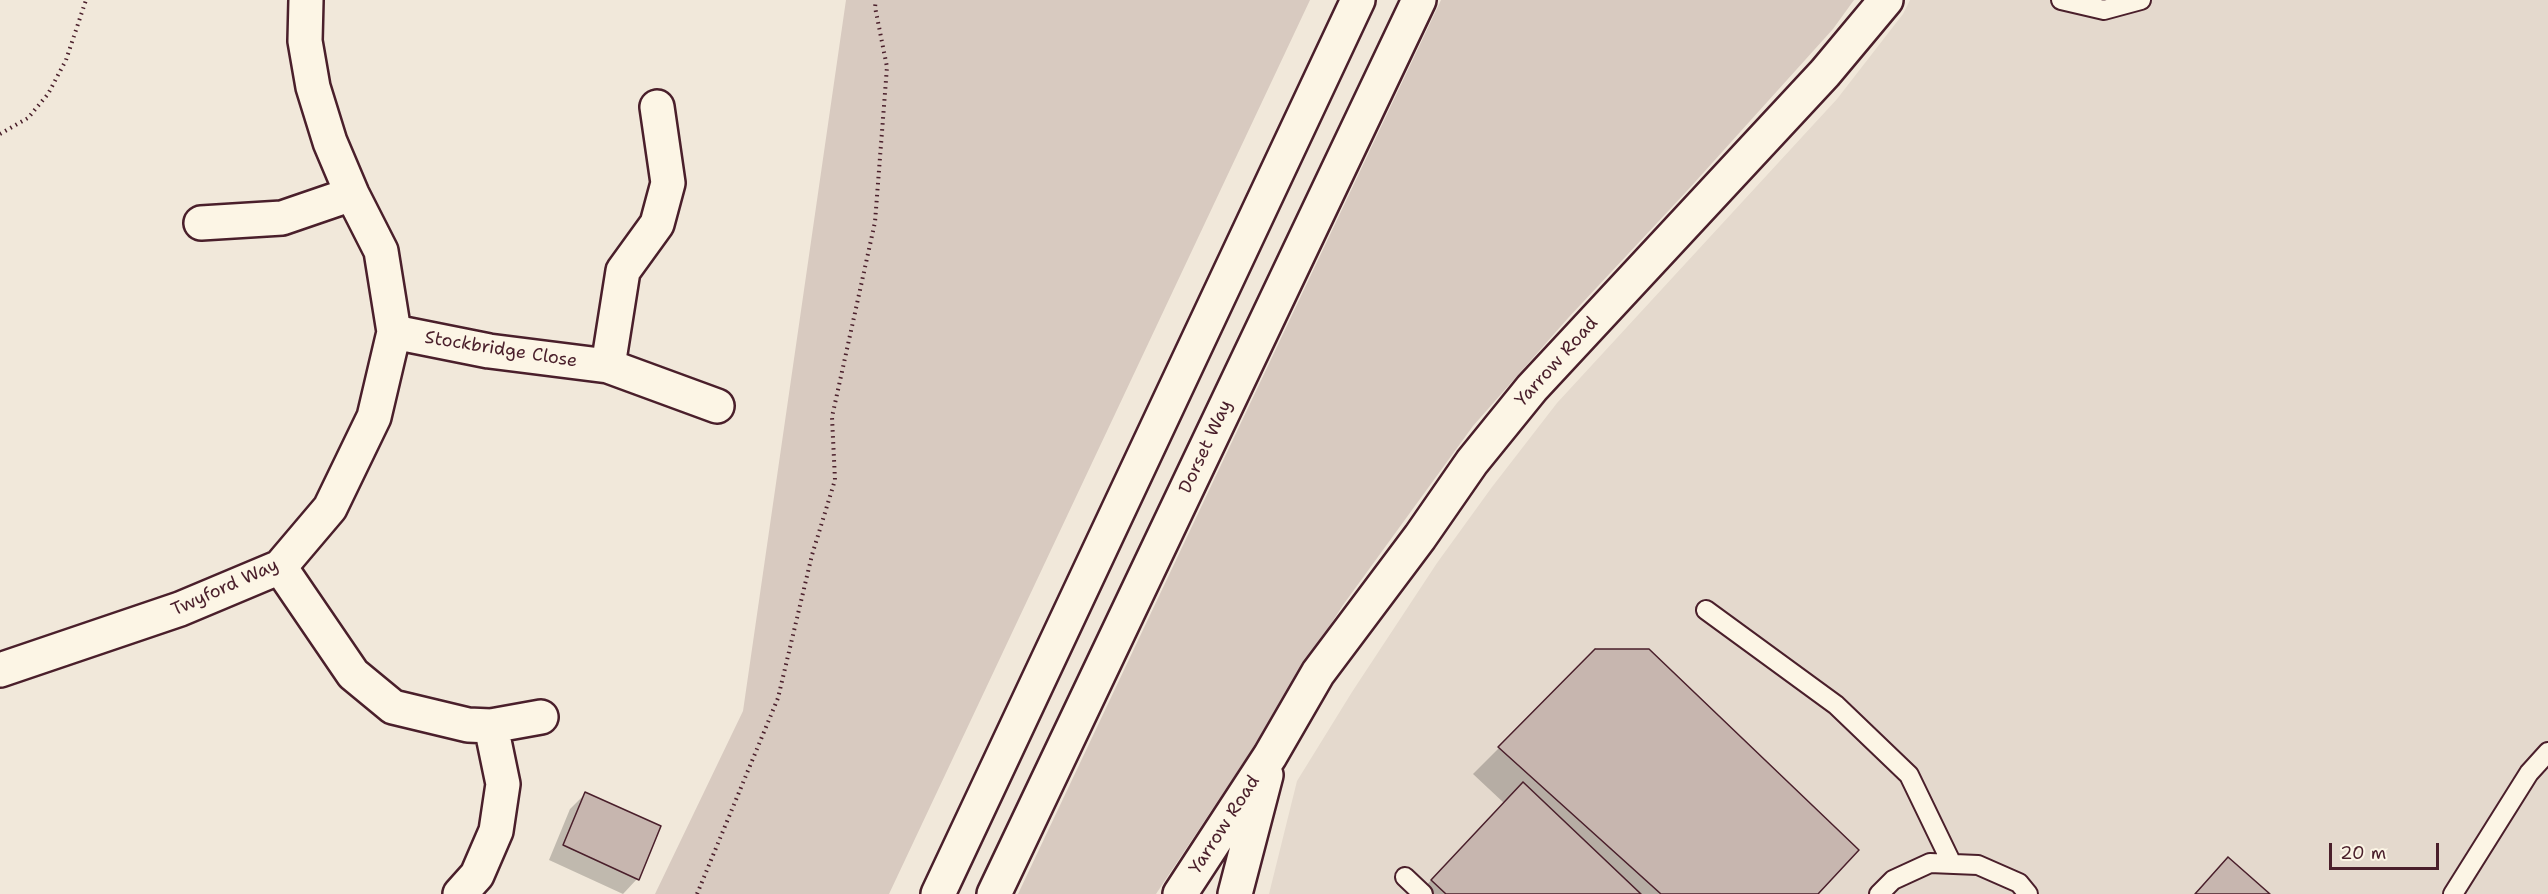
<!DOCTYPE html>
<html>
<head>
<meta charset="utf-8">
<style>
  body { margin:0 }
  #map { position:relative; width:2548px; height:894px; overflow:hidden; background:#f1e8da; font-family:"Shantell Sans",sans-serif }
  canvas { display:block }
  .scale { position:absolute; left:2329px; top:843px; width:110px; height:27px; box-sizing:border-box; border:3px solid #4a1f2b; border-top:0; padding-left:8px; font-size:18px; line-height:21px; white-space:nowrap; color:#4a1f2b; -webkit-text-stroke:4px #fcf5e5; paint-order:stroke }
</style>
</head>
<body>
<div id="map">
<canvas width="2548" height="894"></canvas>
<div class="scale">20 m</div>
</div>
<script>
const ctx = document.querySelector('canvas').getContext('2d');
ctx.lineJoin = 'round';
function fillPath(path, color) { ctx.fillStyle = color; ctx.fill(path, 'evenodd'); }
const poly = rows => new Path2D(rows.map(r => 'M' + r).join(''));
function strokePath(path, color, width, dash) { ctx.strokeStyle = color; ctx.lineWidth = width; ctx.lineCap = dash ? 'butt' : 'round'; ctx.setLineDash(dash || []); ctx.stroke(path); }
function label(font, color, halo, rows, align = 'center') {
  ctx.font = font + ' "Shantell Sans",sans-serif'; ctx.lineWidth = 4.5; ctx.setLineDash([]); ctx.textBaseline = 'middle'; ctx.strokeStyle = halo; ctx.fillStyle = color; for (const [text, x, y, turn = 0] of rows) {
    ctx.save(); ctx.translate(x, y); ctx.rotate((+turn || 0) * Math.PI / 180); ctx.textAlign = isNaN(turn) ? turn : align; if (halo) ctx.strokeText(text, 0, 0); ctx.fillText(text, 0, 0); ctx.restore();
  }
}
const built = poly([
  [1910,0,2548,0,2548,894,1269,894,1297,781,1352,692,1437,563,1492,487,1557,403,1837,99,1903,14]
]);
const green = poly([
  [846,0,1310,0,889,894,655,894,743,711],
  [1441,0,1854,0,1833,29,1686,192,1569,317,1473,426,1343,605,1245,760,1156,894,1018,894]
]);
const shadow = poly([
  [1596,651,1816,894,1418,894,1504,803,1473,774],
  [585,794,659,827,637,879,623,894,549,860,570,809],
  [2228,859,2268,894,2194,894]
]);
const building = poly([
  [1595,649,1649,649,1859,850,1818,894,1661,894,1498,747,1595,649],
  [1523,782,1641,894,1446,894,1431,880,1523,782],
  [585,792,661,826,639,880,563,845,585,792],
  [2228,857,2270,894,2195,894,2228,857]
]);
const path = poly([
  [0,134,28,118,48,94,66,60,86,0],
  [697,894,778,698,812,555,835,480,832,417,875,222,887,67,875,7,876,0]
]);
const service = poly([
  [2061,0,2104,10,2141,0],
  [1706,610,1836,705,1909,775,1952,864],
  [1405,877,1423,894],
  [1879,894,1893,880,1930,863,1978,865,2019,883,2028,894],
  [2453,894,2529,773,2548,752]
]);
const minor = poly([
  [201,223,282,218,352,194],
  [394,332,489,351,608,366,717,406],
  [608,366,623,271,657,224,668,183,657,107],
  [280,567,353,674,393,707,468,725,491,726,503,784,496,831,477,875,460,894],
  [0,670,180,609,280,567,330,508,374,417,394,332,381,251,352,194,330,142,313,87,305,41,306,0],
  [491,726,541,717]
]);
const tertiary = poly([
  [1180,894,1270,756,1318,673,1420,537,1472,462,1532,388,1825,73,1886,0],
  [1235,894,1266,775]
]);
const trunk = poly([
  [938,894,1358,0],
  [994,894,1419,0]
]);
const streetNames = [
  ["Stockbridge Close",501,350,9],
  ["Yarrow Road",1557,362,-48],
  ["Dorset Way",1206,447,-65],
  ["Twyford Way",225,588,-24],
  ["Yarrow Road",1225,825,-57]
];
fillPath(built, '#e4d9cd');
fillPath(green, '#d8cac0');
fillPath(shadow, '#0003');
fillPath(building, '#c7b6af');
strokePath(building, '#4a1f2b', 1.5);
strokePath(service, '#4a1f2b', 22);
strokePath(minor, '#4a1f2b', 38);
strokePath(tertiary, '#4a1f2b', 38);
strokePath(trunk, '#4a1f2b', 38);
strokePath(path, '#4a1f2b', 4, [1.5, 4.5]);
strokePath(service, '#fcf5e5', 18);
strokePath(minor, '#fcf5e5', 33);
strokePath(tertiary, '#fcf5e5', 33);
strokePath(trunk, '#fcf5e5', 33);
label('18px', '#4a1f2b', '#fcf5e5', streetNames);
</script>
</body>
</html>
